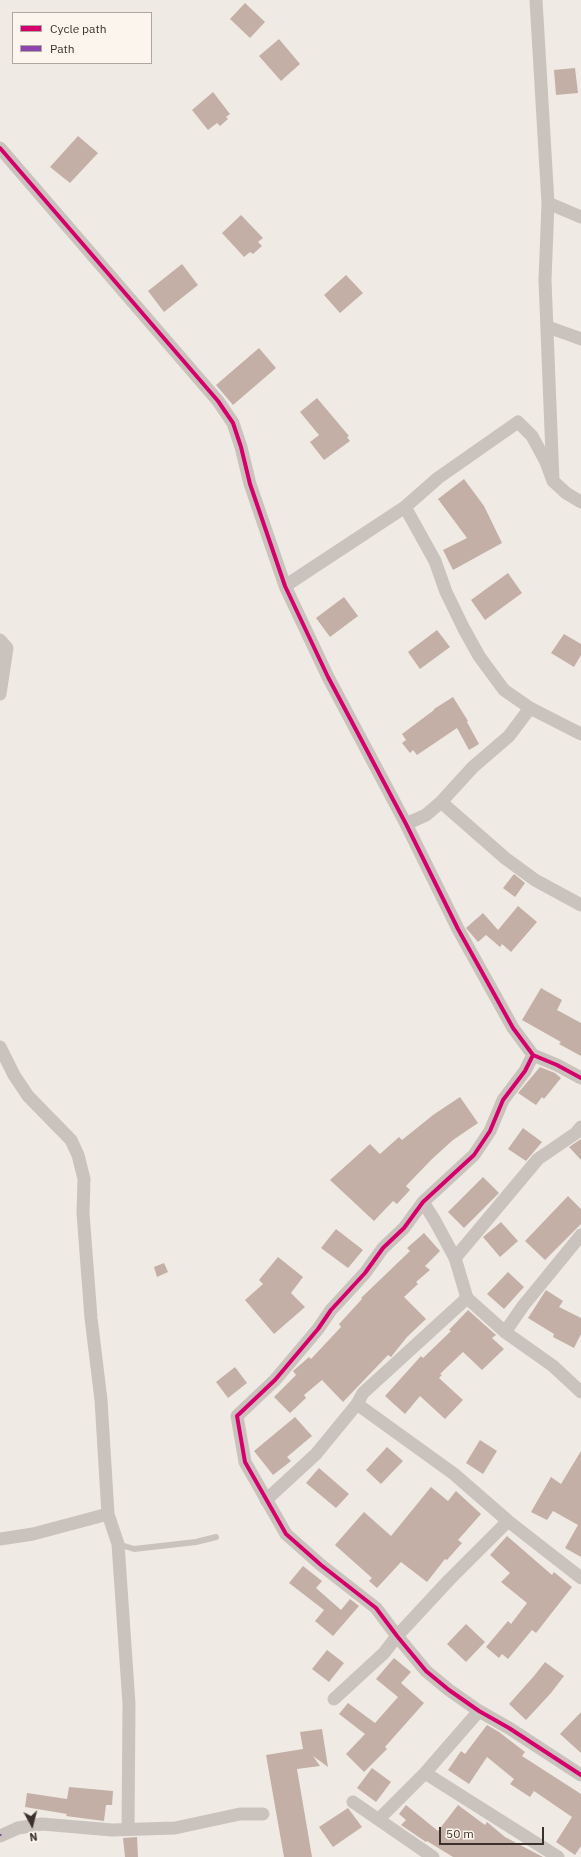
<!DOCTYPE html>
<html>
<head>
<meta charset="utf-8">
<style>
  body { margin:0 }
  #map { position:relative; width:581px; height:1857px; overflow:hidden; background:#f0eae4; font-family:"IBM Plex Sans",sans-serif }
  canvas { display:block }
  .legend { position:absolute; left:12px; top:12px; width:140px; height:52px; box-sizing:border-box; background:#fbf5ed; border:1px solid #aea69f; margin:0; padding:5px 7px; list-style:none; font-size:12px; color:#3b302a }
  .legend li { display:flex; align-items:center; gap:8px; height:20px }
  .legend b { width:20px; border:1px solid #aea69f }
  .north { position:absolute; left:12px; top:1805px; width:40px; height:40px; -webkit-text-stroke:3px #fbf5ed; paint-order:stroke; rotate:173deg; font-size:11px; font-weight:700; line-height:16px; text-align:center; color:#3b302a }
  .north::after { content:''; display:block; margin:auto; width:14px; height:18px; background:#3b302a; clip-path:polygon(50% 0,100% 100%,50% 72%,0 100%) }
  .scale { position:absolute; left:439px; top:1827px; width:105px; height:18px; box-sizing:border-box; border:2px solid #3b302a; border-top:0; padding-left:5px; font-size:12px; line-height:14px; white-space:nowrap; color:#3b302a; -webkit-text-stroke:3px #fbf5ed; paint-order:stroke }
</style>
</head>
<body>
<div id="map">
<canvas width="581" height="1857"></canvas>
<ul class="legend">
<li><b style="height:5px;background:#d6006c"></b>Cycle path</li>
<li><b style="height:5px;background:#8e44ad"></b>Path</li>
</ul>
<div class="north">N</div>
<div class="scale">50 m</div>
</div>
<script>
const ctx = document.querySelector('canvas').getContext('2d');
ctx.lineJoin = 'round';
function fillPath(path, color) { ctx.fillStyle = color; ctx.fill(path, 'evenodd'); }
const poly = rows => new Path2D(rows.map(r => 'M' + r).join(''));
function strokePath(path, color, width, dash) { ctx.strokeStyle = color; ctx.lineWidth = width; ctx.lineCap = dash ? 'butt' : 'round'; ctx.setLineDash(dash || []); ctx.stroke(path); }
const building = poly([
  [245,3,265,22,250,38,230,19],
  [279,39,300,64,281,81,259,56],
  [575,68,578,93,556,95,554,70],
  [213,92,230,114,226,117,228,119,220,126,217,123,208,130,192,110],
  [78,136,98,153,70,183,50,167],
  [241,215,263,238,258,242,262,246,253,254,250,252,244,257,222,233],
  [182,264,198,285,164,312,148,291],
  [346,275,363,293,340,313,324,295],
  [259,348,276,368,233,405,216,385],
  [317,398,349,436,347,437,350,441,324,460,310,442,319,435,300,412],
  [464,479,484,506,502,543,453,570,443,550,467,538,438,499],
  [508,573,522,593,485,620,471,600],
  [344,597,358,616,330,637,316,618],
  [437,630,450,647,420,669,408,652],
  [564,634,581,644,581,655,574,667,551,653],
  [453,697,468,721,467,722,479,744,469,750,457,728,417,755,413,750,410,753,402,743,406,740,402,734,434,710,434,709],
  [514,874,525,883,515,897,503,888],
  [518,906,537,922,511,952,502,944,500,947,486,935,478,942,466,928,483,913,498,930],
  [541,988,562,1000,557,1010,581,1023,581,1056,559,1044,561,1042,522,1020],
  [540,1067,555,1073,561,1078,544,1099,542,1097,536,1105,518,1093],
  [460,1097,478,1123,453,1140,432,1159,406,1186,410,1190,397,1204,393,1201,374,1221,330,1180,370,1144,380,1154,399,1137,402,1140,433,1115],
  [523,1128,542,1142,526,1161,508,1149],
  [581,1139,581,1160,569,1147],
  [483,1177,499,1193,464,1228,448,1212],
  [568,1196,581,1209,581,1224,545,1260,525,1241],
  [501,1222,518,1241,500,1257,483,1237],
  [336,1229,363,1250,348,1268,321,1248],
  [424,1233,440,1251,425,1266,430,1270,416,1282,418,1284,404,1297,426,1319,407,1337,391,1357,388,1355,343,1402,322,1380,304,1395,306,1398,290,1413,274,1397,296,1375,293,1371,309,1357,311,1359,341,1327,339,1324,362,1299,361,1298,410,1251,407,1248],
  [278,1257,303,1277,291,1293,305,1307,274,1334,245,1300,263,1284,259,1280],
  [164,1263,168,1272,157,1277,154,1267],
  [508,1272,524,1287,504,1309,487,1294],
  [546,1290,563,1301,559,1307,581,1318,581,1334,574,1348,553,1337,554,1334,528,1318],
  [468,1310,496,1335,492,1338,504,1349,482,1370,463,1352,440,1374,442,1375,439,1378,463,1400,445,1419,420,1396,405,1414,385,1396,421,1356,423,1358,451,1331,449,1330],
  [235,1367,247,1383,228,1398,216,1382],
  [295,1417,312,1436,287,1457,291,1461,273,1475,254,1451],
  [480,1440,497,1451,483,1474,466,1463],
  [387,1447,403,1461,381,1484,366,1470],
  [581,1451,581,1557,565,1548,578,1525,553,1511,547,1520,531,1512,551,1477,561,1484],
  [319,1468,349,1494,336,1508,306,1483],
  [431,1487,448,1501,456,1491,481,1514,458,1540,462,1543,447,1560,445,1559,427,1582,401,1562,377,1588,369,1581,372,1578,335,1545,364,1512,391,1536],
  [507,1536,552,1575,554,1572,572,1587,536,1633,532,1630,508,1659,502,1654,499,1658,486,1647,508,1621,511,1624,527,1603,501,1582,510,1573,490,1555],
  [303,1566,322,1581,316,1588,341,1610,350,1599,359,1606,333,1636,315,1621,324,1610,289,1583],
  [466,1624,485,1642,466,1662,447,1644],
  [327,1650,344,1663,329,1682,312,1669],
  [394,1658,411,1672,401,1683,424,1703,385,1747,387,1749,364,1772,346,1754,365,1734,339,1714,348,1703,375,1723,398,1697,376,1679],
  [545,1662,564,1676,551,1693,526,1720,509,1704,534,1676],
  [581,1712,581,1753,560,1734],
  [487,1725,499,1732,525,1752,522,1756,581,1794,581,1846,575,1855,556,1842,572,1817,534,1791,530,1797,510,1784,514,1779,487,1757,469,1784,448,1770,461,1751,465,1754],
  [322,1729,328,1767,313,1756,320,1766,297,1769,312,1857,284,1857,266,1755,303,1749,300,1732],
  [372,1768,391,1782,376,1802,357,1788],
  [69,1787,113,1791,112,1805,106,1805,104,1821,66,1816,67,1814,25,1807,27,1793,67,1799],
  [406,1805,438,1831,458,1805,485,1825,487,1822,505,1837,543,1857,453,1857,427,1841,426,1842,401,1825,406,1820,399,1814],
  [348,1808,362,1827,333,1847,319,1827],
  [137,1837,138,1857,125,1857,123,1838]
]);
const lane = poly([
  [118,1544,134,1549,196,1542,216,1537]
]);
const street = poly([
  [536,0,548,203,545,280,553,481],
  [0,148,218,401,233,423,241,447,250,484,285,586,328,677,406,824,458,929,513,1028,533,1055,557,1065,581,1078],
  [548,203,581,217],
  [548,327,581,339],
  [405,507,435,561,446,592,464,629,479,656,504,690,530,708,581,734],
  [285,586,405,507,438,478,518,422,532,436,546,462,553,481,566,493,581,502],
  [0,640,7,648,0,694],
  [441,802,505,858,535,880,581,905],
  [406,824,426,815,441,802,473,767,509,736,530,708],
  [0,1047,14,1075,28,1096,71,1140,78,1155,84,1179,83,1213,91,1318,101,1400,108,1514,118,1544,129,1704,128,1829],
  [533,1055,525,1071,503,1100,490,1131,474,1155,423,1202,404,1228,383,1248,365,1273,331,1310,318,1329,275,1380,237,1416,245,1462,286,1534,321,1565,376,1608,397,1636,426,1671,449,1690,479,1711,509,1728,581,1775],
  [423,1202,435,1221,455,1258,467,1298,505,1332,553,1366,581,1392],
  [455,1258,538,1159,576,1133,581,1127],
  [505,1332,523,1306,581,1235],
  [357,1404,454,1474,508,1521,581,1578],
  [266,1500,316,1454,357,1404,363,1393,467,1298],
  [0,1539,33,1534,108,1514],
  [334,1699,384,1653,397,1636,449,1580,508,1521],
  [425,1773,558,1857],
  [353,1802,433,1857],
  [379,1819,425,1773,479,1711],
  [0,1836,18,1828,42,1824,112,1830,175,1828,240,1814,263,1814]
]);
const quiet = poly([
  [0,1834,0,1836]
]);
const cycleway = poly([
  [0,148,218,401,233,423,241,447,250,484,285,586,328,677,406,824,458,929,513,1028,533,1055,557,1065,581,1078],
  [533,1055,525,1071,503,1100,490,1131,474,1155,423,1202,404,1228,383,1248,365,1273,331,1310,318,1329,275,1380,237,1416,245,1462,286,1534,321,1565,376,1608,397,1636,426,1671,449,1690,479,1711,509,1728,581,1775]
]);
fillPath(building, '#c4afa6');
strokePath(lane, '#cac3bd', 6);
strokePath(street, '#cac3bd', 13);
strokePath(quiet, '#8e44ad', 3, [6, 3]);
strokePath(cycleway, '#d6006c', 4);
</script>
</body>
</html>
